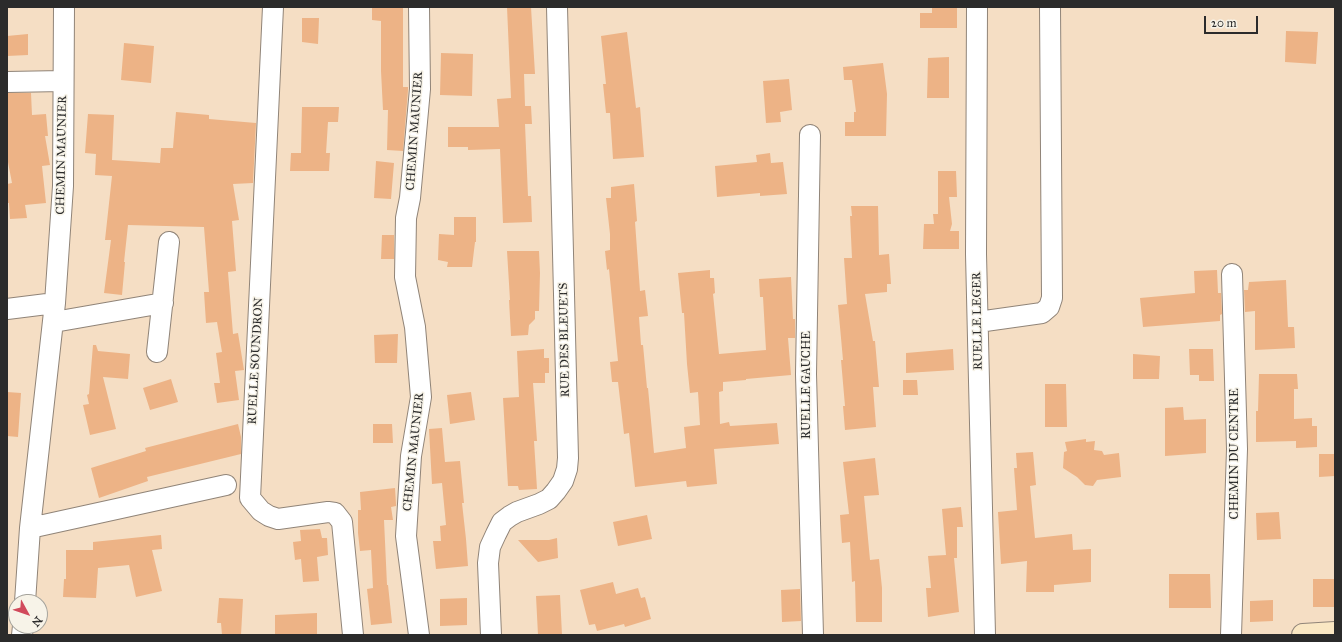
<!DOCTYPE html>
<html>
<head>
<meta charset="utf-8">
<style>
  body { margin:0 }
  #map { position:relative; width:1342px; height:642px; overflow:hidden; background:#f5dec4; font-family:"IM FELL Great Primer",serif }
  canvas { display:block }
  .frame { position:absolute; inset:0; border:8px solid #2b2b2b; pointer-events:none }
  .north { position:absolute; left:8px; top:594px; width:40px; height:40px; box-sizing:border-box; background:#f7f3e8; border:1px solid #a5a39c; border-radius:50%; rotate:130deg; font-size:11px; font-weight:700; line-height:16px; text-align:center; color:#2b2b2b }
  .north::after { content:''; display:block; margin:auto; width:14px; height:18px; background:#d1495b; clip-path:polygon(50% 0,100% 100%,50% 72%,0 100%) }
  .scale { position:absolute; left:1204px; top:16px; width:54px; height:18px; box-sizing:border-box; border:2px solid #2b2b2b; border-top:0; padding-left:5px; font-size:12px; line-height:14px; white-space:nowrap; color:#2b2b2b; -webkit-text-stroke:3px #f7f3e8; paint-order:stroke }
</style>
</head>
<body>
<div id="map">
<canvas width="1342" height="642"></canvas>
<div class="frame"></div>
<div class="north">N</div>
<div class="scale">20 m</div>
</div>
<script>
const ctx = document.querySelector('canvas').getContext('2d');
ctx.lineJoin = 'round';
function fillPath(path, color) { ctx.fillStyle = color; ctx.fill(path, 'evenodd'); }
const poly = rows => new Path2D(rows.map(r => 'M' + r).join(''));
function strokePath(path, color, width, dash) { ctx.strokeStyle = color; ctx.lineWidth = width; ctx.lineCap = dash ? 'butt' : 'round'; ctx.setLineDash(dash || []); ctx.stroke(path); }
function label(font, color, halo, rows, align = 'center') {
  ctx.font = font + ' "IM FELL Great Primer",serif'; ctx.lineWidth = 3; ctx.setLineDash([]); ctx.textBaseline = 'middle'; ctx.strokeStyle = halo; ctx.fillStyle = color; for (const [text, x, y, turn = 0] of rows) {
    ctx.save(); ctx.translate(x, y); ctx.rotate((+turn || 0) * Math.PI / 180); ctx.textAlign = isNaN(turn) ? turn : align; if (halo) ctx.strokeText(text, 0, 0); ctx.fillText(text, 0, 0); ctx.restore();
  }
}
const building = poly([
  [372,7,403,7,403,87,408,87,408,90,403,151,387,150,388,110,383,110,381,71,381,21,372,20],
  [507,7,531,7,535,74,524,74,525,106,531,106,532,124,525,124,528,196,531,196,532,222,503,223,500,149,468,150,468,147,448,147,448,127,499,127,497,99,511,98],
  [932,8,957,8,957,28,920,28,920,13,932,13],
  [302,18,319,18,318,44,302,42],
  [1286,31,1318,32,1316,64,1285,62],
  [627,32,636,108,640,107,644,157,613,159,610,113,606,113,603,84,606,84,601,36],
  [28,34,28,55,7,56,7,36],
  [124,43,154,46,151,83,121,80],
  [441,53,473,54,472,96,440,95],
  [949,57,949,98,927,98,928,58],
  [883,63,887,94,886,136,845,136,845,122,854,122,854,112,856,112,852,80,844,80,843,67],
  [789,79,792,110,780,112,781,122,766,123,763,81],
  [7,93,31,93,32,115,46,114,48,136,45,136,50,165,42,166,46,203,25,205,27,218,10,219,9,203,7,203,7,184,12,183,7,157],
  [302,107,339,107,338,122,328,122,326,153,330,153,329,171,290,171,291,153,301,153],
  [176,112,209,115,209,119,256,123,253,183,233,184,239,220,232,221,236,271,228,272,233,334,238,333,244,370,235,371,239,400,217,403,214,383,220,383,216,353,222,352,217,322,206,323,204,292,209,292,204,227,128,225,124,262,125,262,122,295,104,293,111,240,105,240,112,176,95,175,96,154,85,153,88,114,114,115,112,160,160,163,161,148,173,148],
  [770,153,771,163,783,162,787,194,760,196,760,193,717,197,715,166,757,162,756,155],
  [376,161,394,163,391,199,374,198],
  [938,171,956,171,957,197,949,197,952,224,950,231,959,231,959,249,923,249,924,224,934,224,933,214,938,214],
  [634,184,637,221,635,222,640,291,645,290,648,316,639,317,641,345,643,345,647,388,648,388,654,453,686,448,684,427,700,425,698,392,690,393,687,364,684,313,682,313,678,273,710,270,710,278,714,278,715,293,713,294,719,354,766,350,763,297,760,297,759,279,791,277,793,319,795,319,795,338,788,338,791,375,746,379,746,380,723,382,723,391,719,392,720,424,729,422,730,426,777,423,779,444,714,449,717,484,687,487,686,481,635,487,629,433,624,434,618,382,612,382,610,362,618,361,609,269,607,270,605,251,610,250,610,234,606,198,611,198,611,187],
  [851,206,878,206,879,255,889,254,891,284,887,284,887,292,865,294,873,341,875,341,879,387,873,387,876,427,845,430,843,406,845,406,841,360,843,360,838,305,847,304,844,258,852,258,850,216,852,216],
  [454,217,476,217,476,242,475,242,472,267,447,267,448,262,438,260,439,234,454,235],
  [382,235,394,235,394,259,381,259],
  [507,251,539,251,540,273,539,311,535,311,535,319,529,325,528,335,511,336,509,300,510,300],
  [1217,270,1218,293,1221,293,1222,314,1220,315,1220,321,1143,327,1140,298,1195,293,1194,271],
  [1286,280,1288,327,1294,327,1295,348,1255,350,1255,311,1245,312,1244,290,1248,290,1249,282],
  [398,334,397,363,375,363,374,335],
  [93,345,96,345,98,351,130,354,128,379,103,377,116,429,90,435,83,405,89,404,87,395,89,394],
  [544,349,544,358,549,358,549,373,545,373,545,383,533,383,537,441,534,441,537,489,519,490,518,486,508,486,503,398,519,397,517,351],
  [953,349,954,370,906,373,906,353],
  [1189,349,1213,349,1214,381,1199,381,1199,375,1190,375],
  [1133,354,1160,356,1159,379,1133,379],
  [1259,374,1297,374,1298,389,1294,389,1294,419,1312,418,1312,426,1317,426,1317,447,1296,448,1296,441,1256,442,1256,411,1258,411],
  [171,379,178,402,150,410,143,388],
  [903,380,917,380,918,395,903,395],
  [1045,384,1066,384,1067,427,1045,427],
  [7,392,21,393,18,437,7,436],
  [471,392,475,420,450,424,447,395],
  [1183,407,1184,420,1206,419,1206,453,1165,456,1165,408],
  [238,424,241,437,241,454,147,477,148,481,99,498,91,468,146,451,145,448],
  [373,424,392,424,393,443,373,443],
  [442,428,445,462,460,461,464,503,462,503,466,539,468,566,436,569,433,541,441,541,440,526,446,525,442,483,432,484,429,429],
  [1086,439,1086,442,1095,441,1094,450,1102,451,1104,455,1119,453,1121,477,1097,480,1093,486,1085,485,1077,477,1063,468,1064,452,1067,451,1065,442],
  [1033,452,1036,485,1030,486,1035,538,1072,534,1073,550,1091,549,1091,582,1054,585,1054,592,1026,592,1027,561,1001,564,998,512,1017,510,1014,468,1017,468,1016,453],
  [1319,454,1335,454,1335,476,1319,477],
  [875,458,879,495,864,496,870,560,879,559,882,588,882,622,856,622,855,581,852,582,850,542,842,543,840,515,849,514,843,462],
  [395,488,396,504,396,506,391,507,393,520,384,520,387,585,388,585,392,623,371,625,367,589,373,588,371,550,360,551,358,533,358,510,361,510,360,492],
  [961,507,963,527,957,527,957,558,954,558,959,612,928,617,926,588,931,588,928,556,946,555,942,509],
  [1279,512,1281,539,1257,540,1256,513],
  [647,515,652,539,618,546,613,522],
  [320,529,322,538,327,538,328,555,317,557,319,581,303,582,301,559,295,560,293,542,301,541,300,530],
  [161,535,162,549,152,550,162,591,136,597,129,565,98,568,96,598,63,597,64,579,66,579,66,550,93,550,93,542],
  [557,538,558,558,538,562,518,540,549,540],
  [1169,574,1210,574,1211,608,1169,608],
  [1313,579,1335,579,1335,607,1313,607],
  [613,582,616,594,638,588,641,598,645,597,651,619,625,627,624,624,597,631,595,624,589,625,580,590],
  [800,589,801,621,782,622,781,590],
  [560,595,562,635,538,635,536,596],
  [219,598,243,599,241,635,222,635,221,623,217,623],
  [467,598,467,625,440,626,440,599],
  [1273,600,1273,621,1250,622,1250,601],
  [317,613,317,635,275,635,275,615]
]);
const street = poly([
  [273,7,250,498,261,511,269,516,278,519,328,512,335,513,342,522,353,635],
  [419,7,420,89,410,198,406,218,405,277,415,327,421,397,411,456,406,536,419,635],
  [977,7,976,254,985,635],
  [7,82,63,81],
  [810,135,806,374,813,635],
  [7,309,55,303],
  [54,322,163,303],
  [978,322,1042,313,1049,307,1052,298,1050,7],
  [157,352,169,242],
  [30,528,226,485],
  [25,602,30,528,55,303,63,186,64,7],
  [22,635,23,626],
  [491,635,488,563,490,547,496,534,502,522,510,516,517,512,539,504,549,499,556,491,563,481,567,469,568,458,557,7],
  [1231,635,1237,449,1232,274]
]);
const secondary = poly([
  [1303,635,1335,633]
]);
const streetNames = [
  ["CHEMIN MAUNIER",415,131,-86],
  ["CHEMIN MAUNIER",62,155,-89],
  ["RUELLE LEGER",978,321,-91],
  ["RUE DES BLEUETS",565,340,-91],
  ["RUELLE SOUNDRON",256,361,-87],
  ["RUELLE GAUCHE",807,385,-90],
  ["CHEMIN MAUNIER",414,452,-84],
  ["CHEMIN DU CENTRE",1235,454,-90]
];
fillPath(building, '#edb386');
strokePath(street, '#908478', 22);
strokePath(secondary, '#908478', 24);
strokePath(street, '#fff', 20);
strokePath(secondary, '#fae7c3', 22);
label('12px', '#2b2b2b', '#f7f3e8', streetNames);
</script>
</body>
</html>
